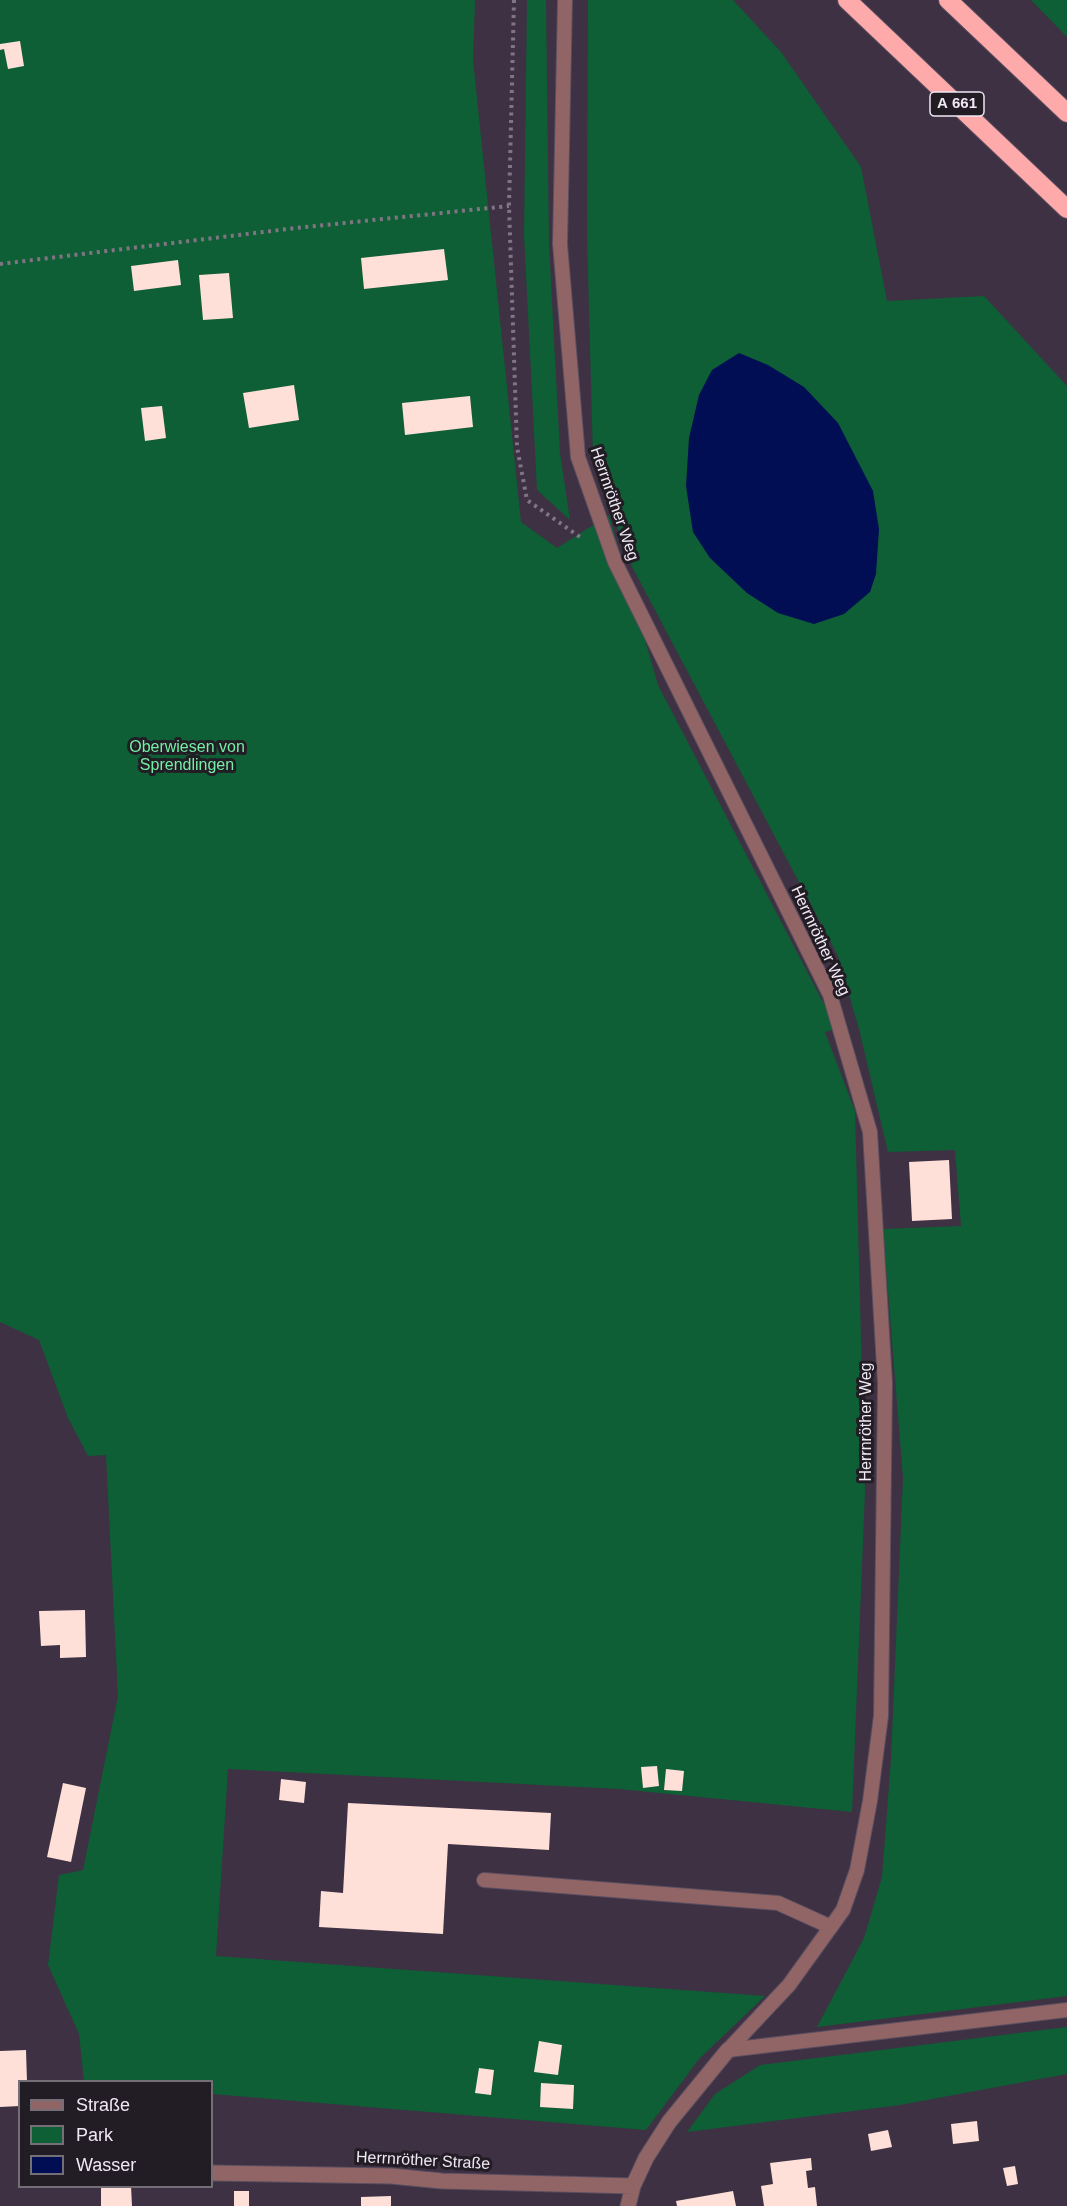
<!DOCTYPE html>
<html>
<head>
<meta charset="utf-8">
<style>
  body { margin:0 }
  #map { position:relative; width:1067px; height:2206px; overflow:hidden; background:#3e3143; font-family:Arial,sans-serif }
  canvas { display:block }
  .legend { position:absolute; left:18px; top:2080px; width:195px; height:108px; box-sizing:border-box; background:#221c24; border:2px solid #746e77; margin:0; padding:8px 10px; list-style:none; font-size:18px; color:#f0e8f3 }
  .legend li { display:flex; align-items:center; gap:12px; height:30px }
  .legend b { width:30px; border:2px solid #746e77 }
</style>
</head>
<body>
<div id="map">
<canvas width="1067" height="2206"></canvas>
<ul class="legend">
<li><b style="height:8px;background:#916566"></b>Straße</li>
<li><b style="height:16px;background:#0e5e36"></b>Park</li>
<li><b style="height:16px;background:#010e54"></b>Wasser</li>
</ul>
</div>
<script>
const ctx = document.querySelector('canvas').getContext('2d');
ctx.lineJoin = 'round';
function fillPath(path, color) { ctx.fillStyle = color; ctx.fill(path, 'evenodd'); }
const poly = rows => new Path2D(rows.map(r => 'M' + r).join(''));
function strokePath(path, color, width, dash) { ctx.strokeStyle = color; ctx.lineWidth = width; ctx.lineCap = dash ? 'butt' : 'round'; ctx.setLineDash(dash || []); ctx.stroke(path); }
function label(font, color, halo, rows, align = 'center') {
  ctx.font = font + ' Arial,sans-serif'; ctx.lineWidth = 6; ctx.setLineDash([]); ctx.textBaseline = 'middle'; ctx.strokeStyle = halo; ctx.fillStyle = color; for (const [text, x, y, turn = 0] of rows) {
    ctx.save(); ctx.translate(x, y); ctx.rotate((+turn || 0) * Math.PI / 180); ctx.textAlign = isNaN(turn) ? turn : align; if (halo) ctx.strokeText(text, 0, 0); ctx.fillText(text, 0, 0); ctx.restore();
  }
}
const green = poly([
  [0,0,475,0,473,60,521,522,557,548,609,515,658,685,837,1029,825,1032,855,1111,865,1492,852,1812,619,1789,228,1769,216,1956,765,1996,699,2059,646,2130,212,2094,212,2082,84,2081,79,2034,48,1965,59,1875,83,1870,118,1696,106,1455,88,1456,68,1418,39,1340,0,1322],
  [527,0,546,0,549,244,560,453,570,520,537,490,524,235],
  [588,0,733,0,781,52,861,167,887,301,984,296,1067,386,1067,1996,817,2027,864,1938,882,1877,891,1759,903,1478,883,1229,961,1226,955,1150,888,1152,860,1033,838,956,628,559,593,458,587,235],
  [1031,0,1067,0,1067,37],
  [1067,2027,1067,2074,900,2105,687,2132,715,2094,760,2065]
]);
const water = poly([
  [739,353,768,365,804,387,838,423,873,491,879,529,876,574,870,592,844,614,814,624,778,613,747,593,710,558,693,532,686,486,689,438,699,395,712,370]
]);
const building = poly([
  [20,41,24,66,8,69,4,49,0,50,0,44],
  [444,249,448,280,364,289,361,258],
  [178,260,181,285,134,291,131,266],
  [229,273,233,318,203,320,199,275],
  [294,385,299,420,249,428,243,393],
  [470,396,473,427,405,435,402,403],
  [162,406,166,438,145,441,141,408],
  [949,1160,952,1219,912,1221,909,1162],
  [85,1610,86,1657,60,1658,60,1645,41,1646,39,1611],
  [657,1766,659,1786,643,1788,641,1767],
  [666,1769,684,1771,682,1791,664,1790],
  [281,1779,306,1782,304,1803,279,1800],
  [63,1783,86,1788,71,1862,47,1857],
  [348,1803,551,1813,549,1850,448,1844,443,1934,319,1927,321,1891,343,1893],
  [539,2041,562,2045,558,2075,534,2072],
  [26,2050,27,2082,20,2082,20,2106,0,2107,0,2051],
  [479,2068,494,2070,491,2095,475,2093],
  [541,2083,574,2085,573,2109,540,2107],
  [977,2121,979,2141,953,2144,951,2124],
  [888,2130,892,2147,871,2151,868,2134],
  [811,2158,812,2170,806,2171,808,2188,815,2187,817,2206,764,2206,761,2186,773,2184,770,2163],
  [1015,2166,1018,2184,1007,2186,1003,2168],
  [101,2186,131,2186,132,2206,101,2206],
  [234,2191,249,2191,249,2206,234,2206],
  [733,2191,736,2206,677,2206,676,2201],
  [391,2196,391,2206,361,2206,361,2197]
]);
const path = poly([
  [514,0,509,206,517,447,527,500,580,537],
  [0,264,296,228,509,206]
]);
const lane = poly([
  [565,0,560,244,578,457,615,562,830,995,870,1132,885,1383,881,1716,870,1801,857,1870,843,1910,789,1985,728,2050],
  [484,1880,778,1903,831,1927],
  [728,2050,1067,2010]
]);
const street = poly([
  [212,2173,391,2176,442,2181,633,2186],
  [628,2206,633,2186,646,2158,669,2122,728,2050]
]);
const highway = poly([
  [847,0,1067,209],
  [948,0,1067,113]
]);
const shields = [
  [957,104,54]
];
const shieldNames = [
  ["A 661",957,104]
];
const streetNames = [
  ["Herrnröther Weg",614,504,71],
  ["Herrnröther Weg",820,941,65],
  ["Herrnröther Weg",867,1422,-90],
  ["Herrnröther Straße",423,2161,3]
];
const parkNames = [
  ["Oberwiesen von",187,748],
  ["Sprendlingen",187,766]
];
fillPath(green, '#0e5e36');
fillPath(water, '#010e54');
fillPath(building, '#fee0d9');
strokePath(lane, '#5a4e5f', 16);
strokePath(street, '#5a4e5f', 17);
strokePath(highway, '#5a4e5f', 20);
strokePath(path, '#817585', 4, [3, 4.5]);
strokePath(lane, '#916566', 14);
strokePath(street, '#916566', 15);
strokePath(highway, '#feaaab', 18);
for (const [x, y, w] of shields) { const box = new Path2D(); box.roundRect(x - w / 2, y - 12, w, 24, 4.5); ctx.fillStyle = '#221c24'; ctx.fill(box); strokePath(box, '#f0e8f3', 1.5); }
label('bold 15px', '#f0e8f3', null, shieldNames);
label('16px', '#f0e8f3', '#221c24', streetNames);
label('16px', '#72f0a5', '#221c24', parkNames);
</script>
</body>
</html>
